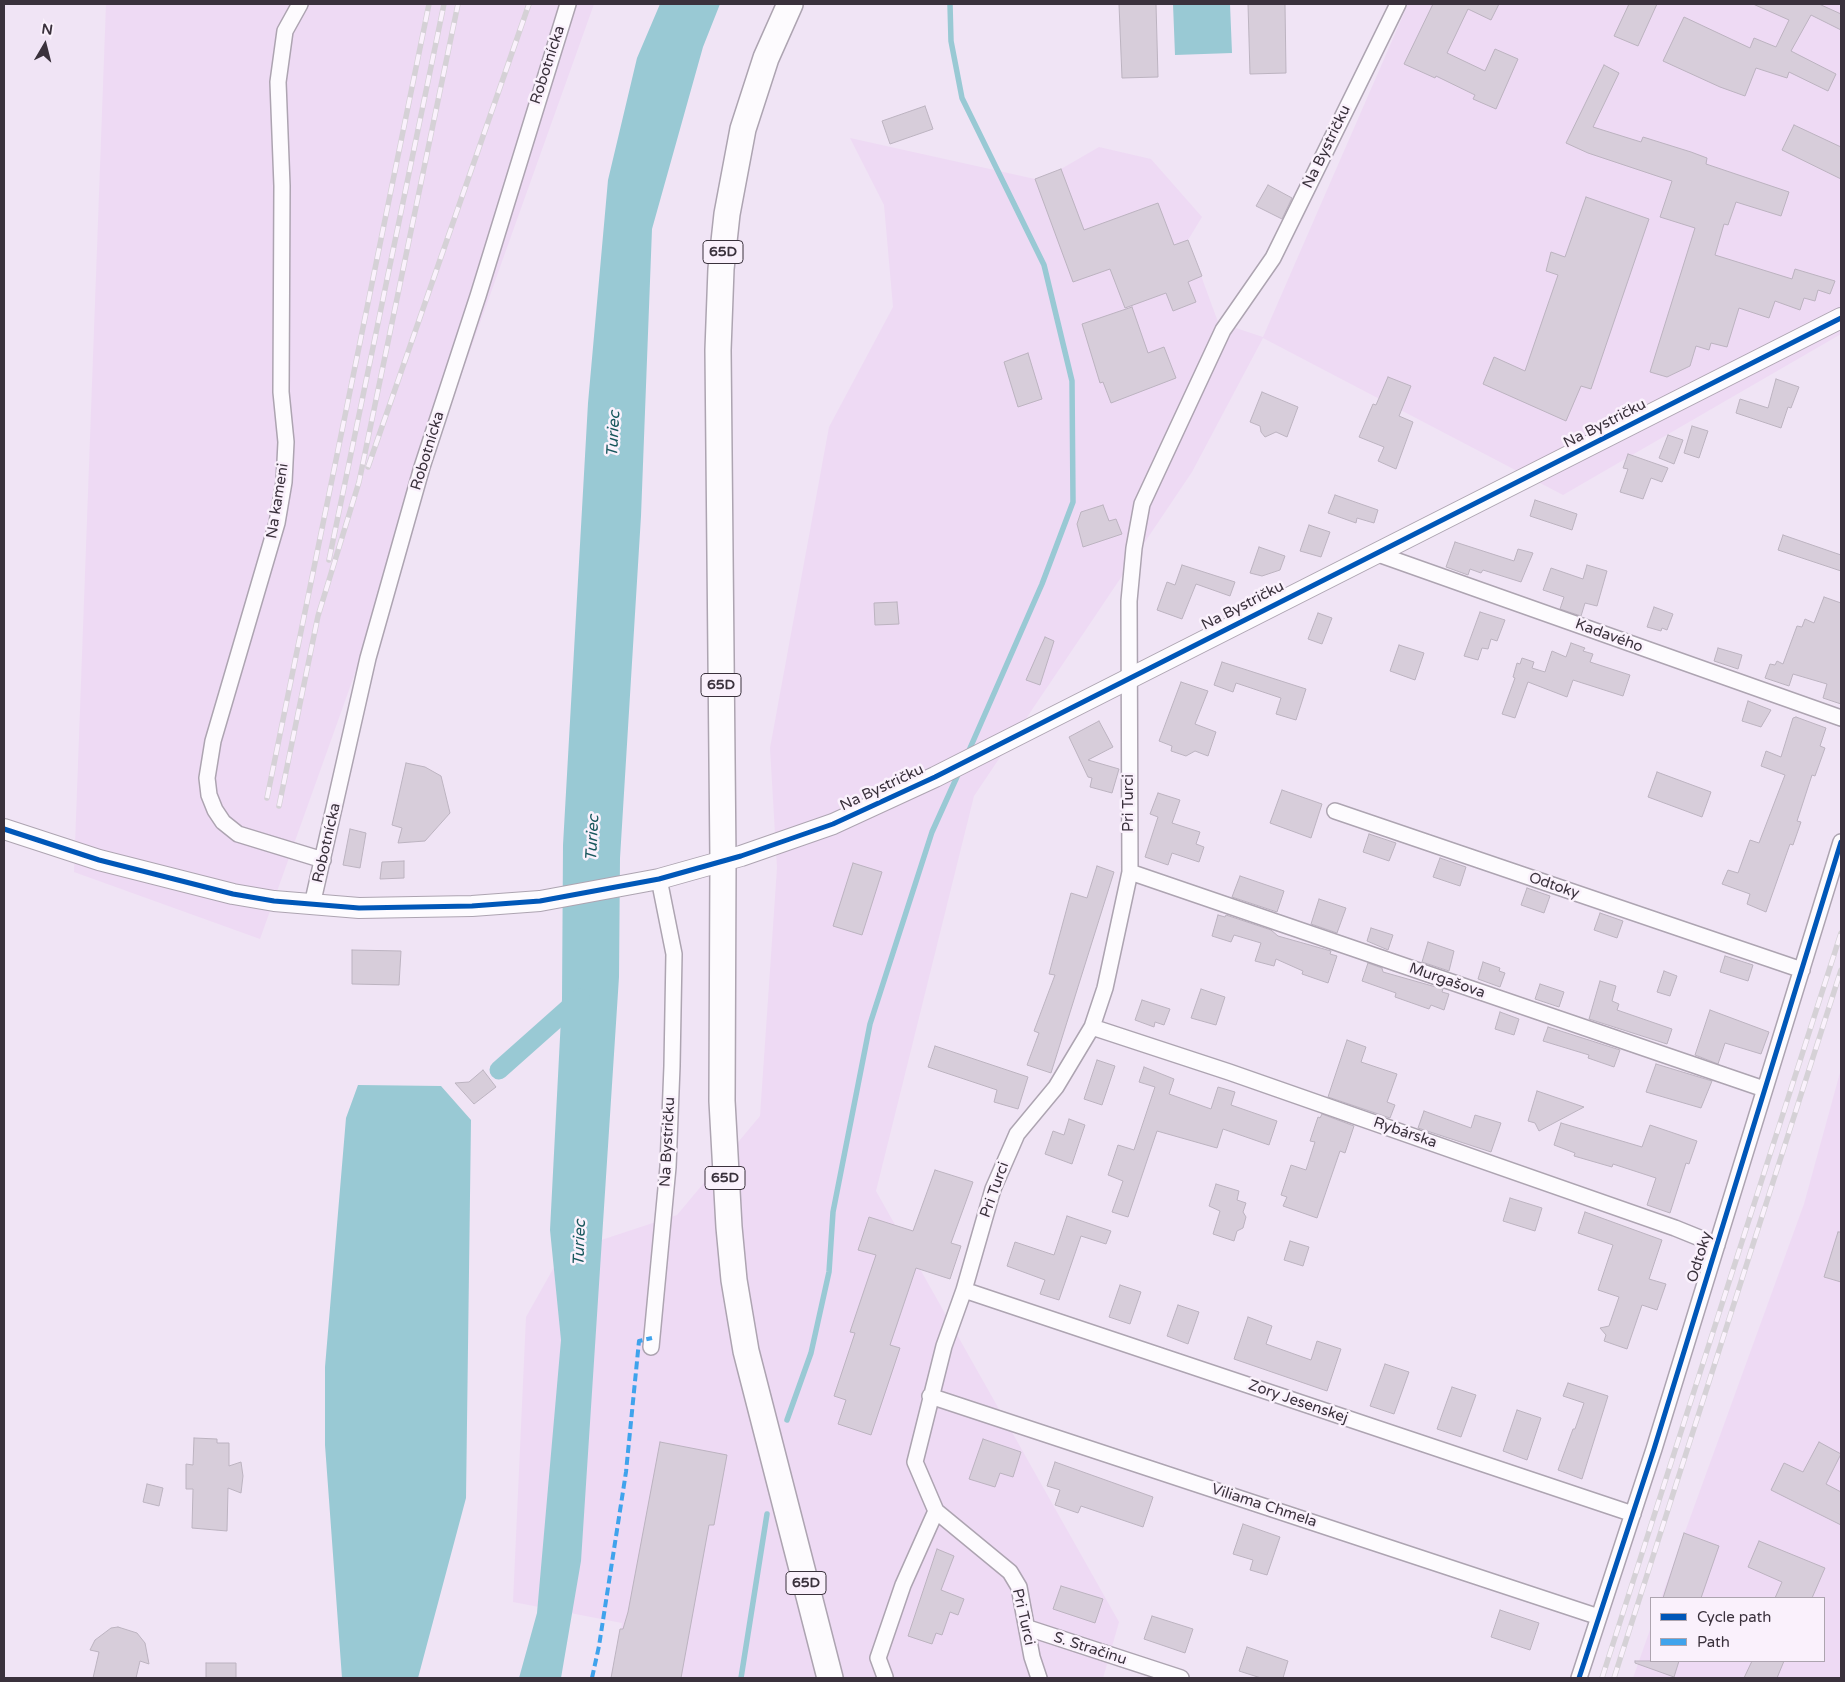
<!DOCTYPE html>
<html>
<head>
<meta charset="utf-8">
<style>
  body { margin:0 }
  #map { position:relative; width:1845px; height:1682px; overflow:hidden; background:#f0e4f5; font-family:"Varela Round",sans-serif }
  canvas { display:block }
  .frame { position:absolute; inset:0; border:5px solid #3a313c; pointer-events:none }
  .legend { position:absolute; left:1650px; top:1597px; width:175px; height:65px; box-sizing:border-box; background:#faf1fc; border:1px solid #ada4af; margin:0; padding:6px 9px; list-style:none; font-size:15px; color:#3a313c }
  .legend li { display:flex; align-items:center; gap:10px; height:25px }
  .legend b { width:25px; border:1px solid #ada4af }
  .north { position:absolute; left:20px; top:20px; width:50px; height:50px; -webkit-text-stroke:4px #faf1fc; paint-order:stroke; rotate:8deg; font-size:14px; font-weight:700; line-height:20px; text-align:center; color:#3a313c }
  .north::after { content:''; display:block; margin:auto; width:18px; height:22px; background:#3a313c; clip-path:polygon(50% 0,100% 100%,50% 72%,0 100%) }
</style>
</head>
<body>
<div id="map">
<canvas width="1845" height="1682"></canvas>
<div class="frame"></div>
<ul class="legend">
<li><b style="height:6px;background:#0057b8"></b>Cycle path</li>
<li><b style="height:6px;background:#3fa3ec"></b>Path</li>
</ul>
<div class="north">N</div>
</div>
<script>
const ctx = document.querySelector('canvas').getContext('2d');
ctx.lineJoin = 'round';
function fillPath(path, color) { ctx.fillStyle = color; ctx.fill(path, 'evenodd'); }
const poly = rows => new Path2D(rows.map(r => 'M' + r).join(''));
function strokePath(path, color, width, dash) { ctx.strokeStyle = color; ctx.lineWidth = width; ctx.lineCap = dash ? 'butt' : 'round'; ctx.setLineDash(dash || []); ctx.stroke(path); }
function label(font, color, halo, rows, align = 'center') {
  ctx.font = font + ' "Varela Round",sans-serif'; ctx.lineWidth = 5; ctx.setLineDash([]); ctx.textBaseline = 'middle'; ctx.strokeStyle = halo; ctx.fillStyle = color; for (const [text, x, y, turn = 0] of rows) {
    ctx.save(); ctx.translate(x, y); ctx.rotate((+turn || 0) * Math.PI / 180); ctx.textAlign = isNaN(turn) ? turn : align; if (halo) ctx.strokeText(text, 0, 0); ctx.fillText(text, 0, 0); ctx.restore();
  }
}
const built = poly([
  [106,4,594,4,260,939,74,872],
  [1408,4,1841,4,1841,334,1563,495,1263,338,1192,472,974,796,876,1191,1119,1622,1103,1678,613,1678,622,1623,513,1602,526,1317,562,1253,677,1215,760,1116,777,868,770,748,829,427,893,307,884,205,850,138,1035,179,1061,169,1099,147,1151,159,1202,217,1188,240,1218,322,1263,337],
  [1841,1069,1841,1678,1633,1678,1651,1627,1651,1661,1824,1661,1824,1598,1661,1598,1804,1204]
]);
const water = poly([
  [660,4,720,4,703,47,652,229,641,516,620,858,619,977,581,1561,561,1678,519,1678,537,1613,561,1340,550,1230,562,999,563,845,588,403,608,180,637,58],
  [1173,4,1230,4,1232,53,1175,55],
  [358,1085,441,1086,471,1120,466,1498,418,1678,342,1678,325,1445,325,1367,346,1118]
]);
const stream = poly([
  [950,4,951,41,962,98,1044,265,1072,381,1073,502,1042,584,967,755],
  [787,1420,811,1353,829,1272,833,1212,870,1024,932,832,960,770],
  [741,1678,767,1514]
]);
const canal = poly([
  [499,1070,580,998]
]);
const building = poly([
  [1119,4,1156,4,1158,77,1122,78,1119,4],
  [1248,4,1285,4,1286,73,1250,74,1248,4],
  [1433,4,1499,4,1491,20,1468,9,1447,53,1485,71,1495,49,1518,59,1496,109,1473,99,1475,95,1436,76,1435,78,1404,64,1433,4],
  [1629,4,1657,4,1638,46,1614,36,1629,4],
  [1753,4,1819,4,1841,14,1841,30,1811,15,1791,51,1836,74,1828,91,1789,72,1787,78,1756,68,1745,96,1720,87,1663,61,1684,17,1750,48,1754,38,1776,47,1789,20,1753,4],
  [1604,65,1619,73,1593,127,1641,142,1643,137,1691,152,1707,158,1706,164,1789,192,1781,216,1736,202,1728,225,1724,224,1715,255,1792,279,1795,269,1835,281,1830,294,1818,290,1815,301,1804,298,1800,310,1775,301,1769,318,1739,308,1727,347,1711,343,1709,350,1696,346,1690,366,1667,377,1650,372,1695,228,1660,217,1672,181,1588,153,1566,143,1604,65],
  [925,106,933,129,890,144,882,121,925,106],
  [1794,125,1841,147,1841,179,1782,150,1794,125],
  [1061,169,1084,230,1158,203,1174,245,1188,240,1202,276,1188,282,1196,302,1173,311,1166,293,1125,308,1110,269,1073,282,1035,179,1061,169],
  [1268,185,1292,198,1282,219,1256,206,1268,185],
  [1586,197,1649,219,1591,389,1581,386,1566,421,1483,384,1494,357,1525,371,1558,275,1546,271,1551,252,1565,257,1586,197],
  [1132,307,1148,353,1164,347,1176,378,1111,403,1103,382,1100,383,1082,324,1132,307],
  [1028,353,1042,399,1018,407,1004,362,1028,353],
  [1388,377,1411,386,1399,416,1413,422,1396,469,1378,461,1384,447,1359,437,1373,404,1376,405,1388,377],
  [1776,379,1799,387,1791,408,1788,407,1781,428,1736,413,1740,399,1768,408,1776,379],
  [1262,392,1298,407,1287,437,1276,432,1265,437,1261,432,1260,426,1250,422,1262,392],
  [1692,426,1708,431,1699,458,1684,453,1692,426],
  [1668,435,1683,440,1674,464,1659,458,1668,435],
  [1628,454,1668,468,1662,482,1651,478,1643,499,1620,492,1628,469,1623,468,1628,454],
  [1335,495,1378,510,1374,523,1357,518,1356,523,1328,513,1335,495],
  [1535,500,1577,514,1572,530,1530,516,1535,500],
  [1103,505,1109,521,1116,519,1122,534,1083,547,1077,524,1081,512,1103,505],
  [1309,525,1330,532,1321,557,1300,551,1309,525],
  [1783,535,1841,555,1841,571,1778,550,1783,535],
  [1455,542,1514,561,1518,549,1533,553,1521,582,1483,570,1481,573,1470,569,1468,575,1446,567,1455,542],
  [1259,547,1285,556,1280,570,1262,576,1250,573,1259,547],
  [1182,565,1235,582,1230,596,1196,584,1182,619,1157,610,1167,582,1175,585,1182,565],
  [1587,565,1607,571,1597,606,1585,603,1581,616,1560,609,1564,597,1543,590,1551,568,1583,579,1587,565],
  [1824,597,1841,603,1841,704,1823,698,1827,684,1793,674,1789,686,1765,678,1770,664,1775,665,1777,661,1783,664,1797,626,1802,627,1805,619,1814,623,1824,597],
  [897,602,899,624,875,625,874,603,897,602],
  [1654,607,1673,614,1667,630,1662,628,1661,631,1647,627,1654,607],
  [1480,612,1505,620,1497,641,1491,639,1488,649,1482,648,1478,660,1464,656,1480,612],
  [1318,613,1332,618,1322,644,1308,639,1318,613],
  [1045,637,1054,641,1040,685,1026,680,1045,637],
  [1571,643,1585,648,1583,651,1593,654,1590,662,1630,675,1623,696,1573,680,1567,697,1528,682,1515,718,1502,714,1515,678,1513,677,1517,663,1520,664,1522,658,1534,662,1532,668,1545,672,1552,651,1566,657,1571,643],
  [1399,645,1424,653,1415,680,1390,671,1399,645],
  [1718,648,1742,655,1738,669,1714,661,1718,648],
  [1222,662,1306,689,1296,720,1276,714,1281,698,1236,683,1233,692,1214,685,1222,662],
  [1181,682,1208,691,1195,724,1216,732,1208,756,1195,751,1186,756,1171,751,1172,746,1159,741,1181,682],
  [1748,701,1771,710,1761,727,1742,721,1748,701],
  [1796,717,1826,728,1820,746,1825,748,1815,776,1812,775,1797,821,1801,822,1793,845,1790,844,1766,912,1747,904,1750,894,1722,884,1728,870,1738,873,1750,840,1759,843,1785,775,1761,766,1766,751,1781,757,1793,718,1796,717],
  [1099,721,1113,747,1088,760,1119,769,1112,793,1090,787,1092,778,1088,777,1069,737,1099,721],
  [406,763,425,767,441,776,450,813,425,841,398,843,402,828,392,825,406,763],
  [1657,772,1711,792,1702,817,1648,797,1657,772],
  [1282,790,1322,804,1311,838,1270,823,1282,790],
  [1158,793,1180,800,1172,823,1200,832,1196,844,1204,847,1199,862,1172,853,1168,865,1145,857,1158,817,1150,814,1158,793],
  [350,829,366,833,360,868,343,865,350,829],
  [1369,834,1396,843,1389,861,1363,852,1369,834],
  [1440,858,1466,867,1460,886,1433,877,1440,858],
  [404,861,404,878,380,879,382,862,404,861],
  [853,863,882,872,862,935,833,926,853,863],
  [1097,866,1114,872,1051,1073,1027,1065,1039,1033,1034,1031,1055,975,1049,974,1071,893,1087,898,1097,866],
  [1240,876,1284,891,1277,912,1232,897,1240,876],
  [1527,888,1550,896,1544,913,1521,905,1527,888],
  [1319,899,1346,908,1337,933,1311,924,1319,899],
  [1600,913,1623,921,1617,938,1594,930,1600,913],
  [1218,915,1225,917,1226,915,1271,930,1278,936,1331,951,1330,954,1337,956,1328,983,1302,974,1303,971,1276,959,1274,966,1255,961,1261,943,1234,935,1231,942,1212,936,1218,915],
  [1371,928,1393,935,1388,950,1367,941,1371,928],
  [1428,942,1454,951,1449,971,1422,962,1428,942],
  [352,950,401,951,399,985,352,984,352,950],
  [1725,956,1753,965,1748,981,1720,972,1725,956],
  [1483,962,1500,968,1499,971,1505,973,1500,987,1478,979,1483,962],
  [1368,963,1382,968,1383,972,1443,989,1442,992,1449,994,1444,1010,1431,1005,1429,1009,1395,997,1396,993,1362,981,1368,963],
  [1664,971,1677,976,1670,996,1657,992,1664,971],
  [1600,981,1616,986,1612,1001,1619,1004,1617,1010,1672,1029,1667,1044,1589,1019,1600,981],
  [1540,984,1564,992,1559,1007,1535,999,1540,984],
  [1201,989,1225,997,1216,1025,1191,1018,1201,989],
  [1142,1000,1170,1009,1164,1025,1155,1022,1154,1027,1135,1020,1142,1000],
  [1710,1010,1769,1032,1761,1054,1725,1043,1718,1064,1695,1055,1710,1010],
  [1500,1012,1519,1019,1514,1035,1495,1029,1500,1012],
  [1548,1027,1620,1050,1614,1067,1588,1058,1589,1055,1543,1041,1548,1027],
  [1347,1040,1366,1047,1361,1062,1397,1074,1387,1102,1395,1105,1390,1118,1328,1097,1347,1040],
  [935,1046,1028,1077,1018,1109,994,1102,997,1090,928,1067,935,1046],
  [1097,1060,1115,1066,1102,1105,1084,1099,1097,1060],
  [1656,1064,1712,1081,1701,1108,1646,1092,1656,1064],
  [1144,1067,1174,1079,1169,1094,1211,1109,1218,1087,1235,1092,1231,1105,1277,1121,1269,1145,1223,1129,1217,1148,1157,1131,1128,1217,1112,1212,1123,1181,1108,1175,1118,1145,1134,1150,1155,1087,1139,1082,1144,1067],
  [483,1070,496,1087,474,1104,455,1083,469,1082,483,1070],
  [1537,1091,1584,1107,1539,1131,1535,1123,1528,1121,1537,1091],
  [1424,1111,1471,1128,1475,1115,1501,1123,1491,1152,1418,1128,1424,1111],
  [1322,1114,1354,1126,1345,1153,1340,1151,1317,1218,1283,1206,1287,1197,1281,1195,1291,1165,1306,1170,1315,1142,1310,1141,1318,1117,1320,1118,1322,1114],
  [1069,1119,1085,1125,1072,1164,1045,1154,1053,1131,1064,1135,1069,1119],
  [1561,1123,1642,1147,1650,1125,1697,1141,1689,1164,1686,1163,1670,1213,1647,1205,1656,1178,1613,1164,1612,1167,1574,1156,1575,1153,1554,1145,1561,1123],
  [935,1170,973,1182,951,1243,961,1246,950,1279,916,1268,890,1345,900,1348,871,1435,838,1424,846,1400,834,1396,855,1333,850,1332,876,1255,858,1250,869,1217,913,1231,935,1170],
  [1216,1184,1239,1191,1237,1200,1246,1203,1243,1212,1246,1217,1243,1228,1237,1231,1234,1241,1213,1234,1220,1211,1209,1206,1216,1184],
  [1510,1198,1542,1208,1535,1231,1503,1221,1510,1198],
  [1585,1212,1662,1240,1649,1279,1666,1284,1657,1310,1642,1305,1627,1349,1604,1341,1606,1335,1600,1328,1609,1326,1619,1297,1598,1290,1613,1245,1578,1233,1585,1212],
  [1067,1216,1111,1231,1106,1244,1081,1236,1059,1300,1040,1294,1045,1280,1007,1266,1015,1242,1054,1255,1067,1216],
  [1838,1232,1841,1232,1841,1282,1824,1277,1838,1232],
  [1290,1241,1309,1247,1303,1266,1284,1260,1290,1241],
  [1120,1285,1141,1292,1130,1324,1109,1317,1120,1285],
  [1178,1305,1199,1312,1188,1344,1167,1336,1178,1305],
  [1248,1317,1272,1326,1266,1344,1311,1360,1317,1341,1341,1349,1327,1391,1234,1359,1248,1317],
  [1385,1364,1409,1372,1394,1414,1370,1406,1385,1364],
  [1568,1383,1608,1396,1582,1479,1558,1470,1573,1429,1575,1429,1584,1403,1563,1396,1568,1383],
  [1452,1387,1476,1395,1461,1437,1437,1429,1452,1387],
  [1517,1410,1541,1418,1527,1460,1503,1451,1517,1410],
  [194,1438,217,1439,217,1443,229,1443,229,1466,241,1462,243,1476,241,1493,228,1488,227,1531,192,1528,193,1489,186,1489,186,1464,193,1465,194,1438],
  [983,1439,1021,1452,1013,1477,1000,1473,995,1487,969,1479,983,1439],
  [660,1442,727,1455,714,1525,709,1525,681,1678,611,1678,620,1629,623,1629,628,1612,660,1442],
  [1819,1442,1841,1454,1826,1484,1841,1492,1841,1525,1771,1490,1784,1463,1803,1472,1819,1442],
  [1055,1462,1153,1497,1143,1527,1081,1506,1078,1513,1055,1505,1060,1490,1047,1486,1055,1462],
  [147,1484,163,1488,159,1506,143,1502,147,1484],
  [1243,1524,1280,1537,1267,1575,1250,1570,1253,1560,1233,1554,1243,1524],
  [1684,1533,1719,1546,1701,1598,1663,1598,1684,1533],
  [1759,1541,1825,1568,1812,1598,1775,1598,1782,1582,1748,1567,1759,1541],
  [937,1549,954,1556,941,1590,964,1599,958,1615,950,1612,942,1635,936,1633,932,1644,908,1636,937,1549],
  [1061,1586,1103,1599,1095,1623,1053,1609,1061,1586],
  [1500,1610,1539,1623,1530,1650,1491,1637,1500,1610],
  [1152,1616,1193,1629,1185,1653,1144,1639,1152,1616],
  [118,1627,137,1633,145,1643,149,1664,140,1661,136,1678,93,1678,99,1652,90,1650,95,1640,111,1628,118,1627],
  [1247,1647,1288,1661,1283,1678,1261,1678,1239,1671,1247,1647],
  [1635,1661,1679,1661,1674,1677,1635,1663,1635,1661],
  [1752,1661,1784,1661,1777,1678,1744,1678,1752,1661],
  [206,1663,236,1663,236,1678,206,1678,206,1663]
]);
const minor = poly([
  [300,4,285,31,278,82,282,186,281,392,286,442,284,482,277,523,213,741,207,778,209,795,215,810,223,822,238,834,323,860],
  [1378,554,1841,718],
  [1335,811,1802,970],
  [1130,872,1764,1089],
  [312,905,368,658,422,467,478,296,568,4],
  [1092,1027,1229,1072,1675,1228,1717,1245],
  [964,1290,1633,1514],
  [651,1347,668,1167,672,1066,674,954,659,879],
  [930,1396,1599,1617],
  [1028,1628,1181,1678],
  [885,1677,878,1658,903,1585,936,1511],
  [1039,1678,1032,1657,1019,1587,1010,1572,936,1511,915,1462,944,1346,964,1290,993,1189,1017,1134,1056,1087,1092,1027,1105,988,1130,872,1129,601,1134,548,1142,504,1223,330,1273,258,1398,4],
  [1579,1678,1654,1449,1841,842]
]);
const tertiary = poly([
  [4,829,99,860,233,894,274,901,359,908,472,906,540,901,659,879,741,856,833,824,935,777,1841,318]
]);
const primary = poly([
  [790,4,766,58,743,129,727,214,721,269,718,350,723,861,722,1101,729,1227,734,1280,746,1351,830,1678]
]);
const rail = poly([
  [368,467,529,4],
  [329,560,444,4],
  [267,798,429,4],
  [279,806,318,616,359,482,458,4],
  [1602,1678,1841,933],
  [1614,1678,1841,970]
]);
const quiet = poly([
  [592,1678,599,1646,626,1472,639,1341,652,1338]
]);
const cycleway = poly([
  [4,829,99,860,233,894,274,901,359,908,472,906,540,901,659,879,741,856,833,824,935,777,1841,318],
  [1579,1678,1654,1449,1841,842]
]);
const shields = [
  [723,252,40],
  [721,685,40],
  [725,1178,40],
  [806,1583,40]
];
const shieldNames = [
  ["65D",723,252],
  ["65D",721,685],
  ["65D",725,1178],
  ["65D",806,1583]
];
const streetNames = [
  ["Robotnícka",548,65,-72],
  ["Na Bystričku",1327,147,-64],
  ["Na Bystričku",1605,424,-27],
  ["Robotnícka",428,451,-73],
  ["Na kameni",278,501,-81],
  ["Na Bystričku",1243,606,-27],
  ["Kadavého",1609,636,20],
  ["Na Bystričku",882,788,-25],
  ["Pri Turci",1129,803,-90],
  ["Robotnícka",327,843,-77],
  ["Odtoky",1554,886,19],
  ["Murgašova",1447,981,19],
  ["Rybárska",1405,1133,19],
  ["Na Bystričku",668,1142,-87],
  ["Pri Turci",995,1190,-70],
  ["Odtoky",1700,1257,-73],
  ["Zory Jesenskej",1298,1402,19],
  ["Viliama Chmela",1264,1506,18],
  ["Pri Turci",1023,1617,77],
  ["S. Stračinu",1090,1649,18]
];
const waterNames = [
  ["Turiec",614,434,-87],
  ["Turiec",593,838,-87],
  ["Turiec",580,1243,-88]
];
fillPath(built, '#eedaf4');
fillPath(water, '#99c9d4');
strokePath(stream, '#99c9d4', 5.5);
strokePath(canal, '#99c9d4', 19);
fillPath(building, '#d7cdda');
strokePath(building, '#bcb3c0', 1);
strokePath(minor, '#ada4b1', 18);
strokePath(tertiary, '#ada4b1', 22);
strokePath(primary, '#ada4b1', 28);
strokePath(minor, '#fdfbfe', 15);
strokePath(tertiary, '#fdfbfe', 20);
strokePath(primary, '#fdfbfe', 25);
strokePath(rail, '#d5d1d6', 5.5);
strokePath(rail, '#faf1fc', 4, [11]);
strokePath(quiet, '#3fa3ec', 4, [8, 4]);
strokePath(cycleway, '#0057b8', 5);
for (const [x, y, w] of shields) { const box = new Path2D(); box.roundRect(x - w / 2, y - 11.5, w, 23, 4); ctx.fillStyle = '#faf1fc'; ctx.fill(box); strokePath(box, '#3a313c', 1); }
label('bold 14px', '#3a313c', null, shieldNames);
label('15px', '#3a313c', '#faf1fc', streetNames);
label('italic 16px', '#18575d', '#faf1fc', waterNames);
</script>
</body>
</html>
